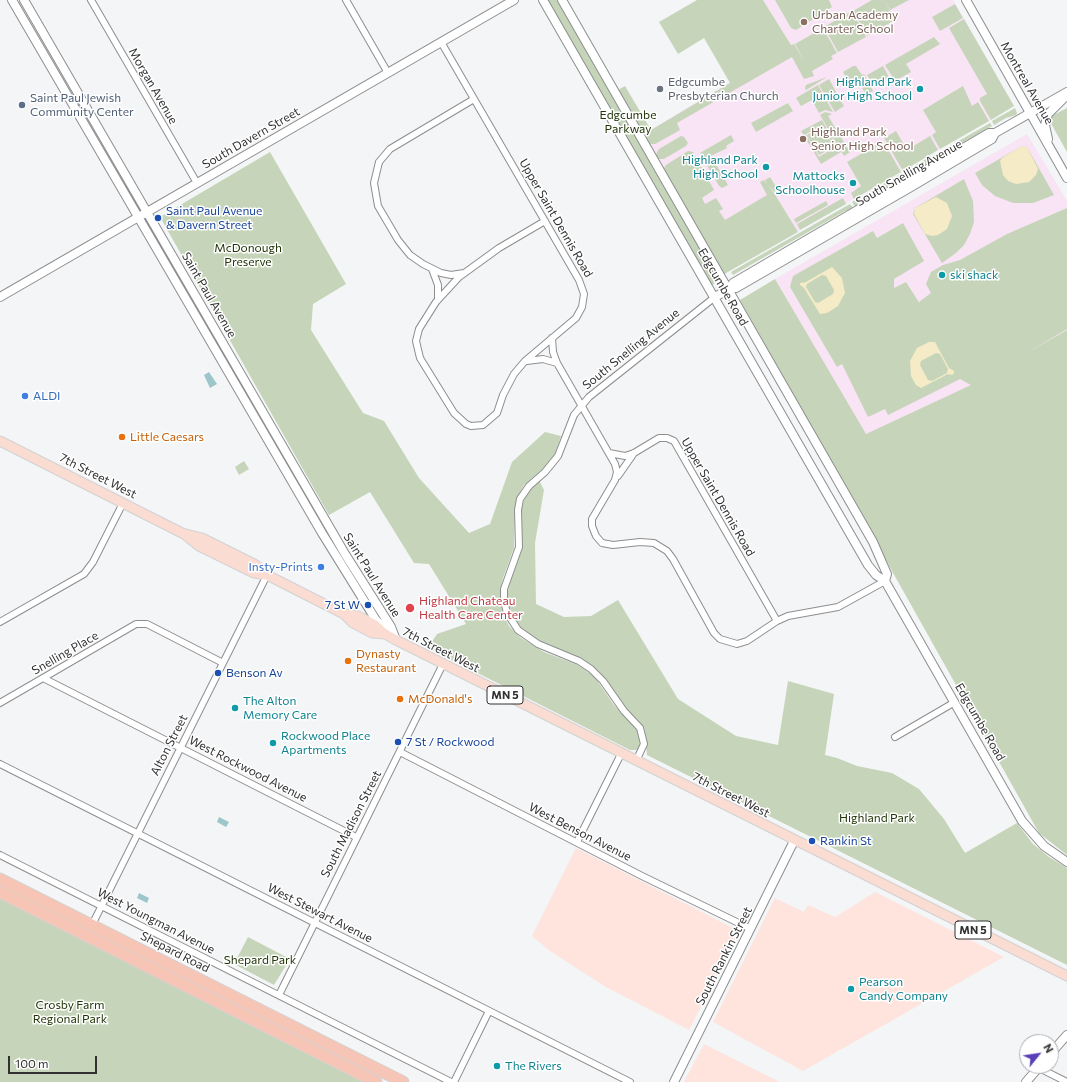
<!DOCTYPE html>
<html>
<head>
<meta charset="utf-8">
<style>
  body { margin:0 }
  #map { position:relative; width:1067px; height:1082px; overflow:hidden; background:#f3f5f6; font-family:Commissioner,sans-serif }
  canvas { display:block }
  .north { position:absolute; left:1019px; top:1034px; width:40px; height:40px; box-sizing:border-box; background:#fff; border:1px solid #adadad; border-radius:50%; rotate:60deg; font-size:11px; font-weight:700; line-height:16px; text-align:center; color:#313132 }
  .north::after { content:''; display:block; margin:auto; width:14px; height:18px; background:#5a40b8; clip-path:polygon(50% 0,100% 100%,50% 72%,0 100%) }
  .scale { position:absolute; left:8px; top:1056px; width:89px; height:18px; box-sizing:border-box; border:2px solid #313132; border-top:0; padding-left:5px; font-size:12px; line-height:14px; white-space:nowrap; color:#313132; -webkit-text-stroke:3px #fff; paint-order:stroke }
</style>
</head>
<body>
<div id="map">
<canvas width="1067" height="1082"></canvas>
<div class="north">N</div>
<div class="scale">100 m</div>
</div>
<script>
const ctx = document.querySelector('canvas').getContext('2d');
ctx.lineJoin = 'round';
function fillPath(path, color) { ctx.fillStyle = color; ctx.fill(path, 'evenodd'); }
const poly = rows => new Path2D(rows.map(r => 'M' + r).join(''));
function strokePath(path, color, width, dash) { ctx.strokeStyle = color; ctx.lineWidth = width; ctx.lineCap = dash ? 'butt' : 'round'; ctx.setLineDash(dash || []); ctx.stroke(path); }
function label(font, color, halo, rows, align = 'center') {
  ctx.font = font + ' Commissioner,sans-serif'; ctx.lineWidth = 3; ctx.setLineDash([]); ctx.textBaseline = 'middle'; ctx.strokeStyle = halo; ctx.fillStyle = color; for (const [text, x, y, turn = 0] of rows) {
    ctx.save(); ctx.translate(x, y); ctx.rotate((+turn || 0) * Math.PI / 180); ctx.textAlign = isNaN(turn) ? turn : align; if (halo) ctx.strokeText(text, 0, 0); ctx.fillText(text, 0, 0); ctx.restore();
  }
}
const industrial = poly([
  [576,848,739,931,689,1030,606,987,550,951,532,936],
  [875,892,1004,957,803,1071,713,1022,775,898,804,912,808,905,835,917],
  [704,1044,780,1082,684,1082]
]);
const education = poly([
  [763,0,953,0,1014,106,726,273,724,272,644,134,791,45],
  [1027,134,1067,201,1067,330,970,386,865,435,775,279]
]);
const green = poly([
  [540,0,566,0,618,90,625,86,651,130,730,83,704,38,678,54,659,22,697,0,763,0,791,45,794,44,805,62,795,44,823,28,837,53,831,56,833,59,812,71,814,76,804,79,792,57,677,123,680,130,655,144,650,144,656,154,659,149,681,136,684,137,688,143,686,146,664,159,658,159,664,168,666,165,688,151,693,152,714,190,702,198,705,204,716,198,723,209,719,211,725,220,767,195,760,182,764,180,774,193,798,232,726,273,708,289],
  [775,0,829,0,832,7,796,30,791,28],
  [872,0,884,0,895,20,867,36,853,11],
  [884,0,909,0,890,10],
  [955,4,963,18,940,31,932,17],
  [852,11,866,37,838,52,824,27],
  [964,19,1014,106,991,120,980,101,980,98,987,94,949,28],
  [934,37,940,44,906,64,911,72,895,81,885,65],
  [853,66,856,66,862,75,864,74,873,91,866,95,859,82,851,86,843,72],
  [883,66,889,77,874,86,867,75],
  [827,77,806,90,805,88,806,85],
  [829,79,844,106,835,112,819,85],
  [818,85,833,112,825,110,819,113,812,100,801,106,796,98],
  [963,86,972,106,978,102,989,121,940,149,932,135,936,132,923,110],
  [788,103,793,111,756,132,751,123],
  [1015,108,1017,113,1016,115,1006,118,994,125,992,121],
  [1067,108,1067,152,1048,118],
  [825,112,832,114,828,116,850,152,844,156,820,115],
  [822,120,841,152,821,164,801,131],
  [822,125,835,147,819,157,806,134],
  [990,123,992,126,943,154,941,151],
  [822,126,834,147,819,155,807,135],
  [896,131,907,150,930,136,938,150,903,171,884,138],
  [731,135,734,141,726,146,727,148,711,156,728,185,722,188,719,186,700,153],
  [883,141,901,172,854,199,851,193,861,186,847,162],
  [1022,146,1027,147,1054,195,1033,203,1013,203,995,196,982,185,975,173],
  [270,152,346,284,313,304,311,330,363,413,384,421,419,478,469,533,490,524,512,462,545,432,561,436,554,456,548,464,524,485,517,498,515,507,514,548,503,578,500,592,502,611,509,626,521,638,544,652,578,665,594,676,614,705,638,731,640,744,637,750,630,750,428,648,437,634,466,624,429,564,414,563,370,492,329,515,160,217],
  [939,152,941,155,913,172,907,178,903,172],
  [902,173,905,179,897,181,861,202,856,208,852,202],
  [770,177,781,195,777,195,767,184,765,180],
  [964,179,973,201,974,222,970,234,964,245,956,253,942,263,913,214,915,208],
  [843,198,846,204,800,230,797,224],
  [826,201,828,205,796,223,794,219],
  [850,204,854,209,845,211,733,275,731,272],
  [1067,208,1067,329,1028,352,1067,330,1067,855,1039,833,740,300,775,279,866,434,971,385,960,379,888,415,885,409,868,417,842,364,837,367,790,287,793,276,873,231,877,238,903,223,924,261,894,279,894,288,906,282,920,304,919,302,931,293,926,284,931,272,943,265,960,260,1007,234],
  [244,461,249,469,239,475,235,467],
  [539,480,544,490,535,543,536,604,564,617,591,616,618,600,678,699,736,736,778,745,788,681,834,694,825,755,837,758,857,766,892,773,919,789,944,819,965,853,1017,823,1033,844,1049,857,1067,868,1067,965,647,755,644,727,623,705,601,674,581,658,536,639,521,628,511,615,507,596,510,581,521,547,522,507,526,494],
  [0,896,84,941,368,1082,0,1082],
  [248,937,290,959,274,985,234,964]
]);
const sand = poly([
  [1022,146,1027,147,1038,169,1036,175,1029,182,1016,184,1008,181,1003,175,1000,161,1002,158],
  [936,197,947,203,952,216,947,229,938,235,932,236,925,234,914,214,915,208],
  [832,267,842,278,845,293,838,306,827,313,820,314,804,288,800,285,800,283,806,282],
  [822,275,826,276,834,290,833,294,818,303,815,302,806,287,807,284],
  [929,342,935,342,949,368,954,371,954,373,952,375,948,374,921,388,916,385,911,376,910,361,917,348],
  [936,353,940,354,948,369,947,373,932,381,928,380,920,365,921,361]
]);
const water = poly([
  [209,372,217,384,210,388,204,375],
  [219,817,229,822,226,827,217,822],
  [139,893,149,898,147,903,137,898]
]);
const street = poly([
  [91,0,197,183],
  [346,0,388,73],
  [441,42,579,280,584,294,582,307,576,318,525,361,514,374,503,395,497,413,483,425,471,426,466,424,454,413,420,358,416,341,419,329,436,302,459,277,499,248,545,221],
  [432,269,438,285,438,299],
  [464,273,451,275,441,273,423,264,410,255,398,240,378,206,374,183,379,162,390,149,474,99],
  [552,338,553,352,557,363,615,464,617,472,615,480,592,519,592,526,596,536,602,543,613,545,640,542,654,543,667,551,673,559,714,633,720,639,737,644,747,641,777,621,788,616,838,607,885,581],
  [527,361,543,359,557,363],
  [609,453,625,456,634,453,659,438,667,438,674,441,777,621],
  [618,476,634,453],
  [0,622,84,574,93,562,123,503],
  [43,678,356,837],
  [0,703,136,624,147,624,223,663],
  [895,737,955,702],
  [400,752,642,876,751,929],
  [636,761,644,744,640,728,624,711,603,681,591,669,579,661,538,644,518,630,507,613,504,601,504,589,519,547,518,510,520,499,529,486,545,472,558,456,574,415,589,397,715,297],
  [0,764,630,1082],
  [577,842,621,754],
  [0,855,451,1082],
  [92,925,267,575],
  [279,995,443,664],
  [1039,1068,1067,1082],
  [454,1082,489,1011]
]);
const secondary = poly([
  [12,0,322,533,376,620,384,628],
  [24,0,345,554,391,627,396,640],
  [543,0,868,565,876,575,885,581,1022,821,1044,846,1067,862],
  [562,0,873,542,887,574,885,581],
  [966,0,1067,178],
  [1048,139,1045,125,1048,114,1067,95],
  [729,289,733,283,989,133,995,133,1067,92],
  [0,297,514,0],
  [715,297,729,289,736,288,911,187,992,139,995,133],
  [1051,1053,1067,1035],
  [674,1082,794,841],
  [1026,1082,1040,1066]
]);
const primary = poly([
  [0,441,184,534,199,546,254,573,267,575],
  [186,534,202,538,256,565,267,575,344,614,353,623,372,633,385,634],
  [344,614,358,616,375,625,385,634,396,640,1067,976]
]);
const highway = poly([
  [0,879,403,1082],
  [0,892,376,1082]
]);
const markers = [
  [804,22,4,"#8d6e63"],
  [660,89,4,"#6b7280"],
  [920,89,4,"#0f9aa8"],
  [22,105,4,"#5c6f8a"],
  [803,139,4,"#8d6e63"],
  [766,167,4,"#0f9aa8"],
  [853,183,4,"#0f9aa8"],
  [158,218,4,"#1a4fb4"],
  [942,275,4,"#0f9aa8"],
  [25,396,4,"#3f7fe0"],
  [122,437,4,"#e8710a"],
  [321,567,4,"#3f7fe0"],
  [368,605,4,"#1a4fb4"],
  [410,608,5,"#e0444e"],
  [348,661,4,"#e8710a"],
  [218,673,4,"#1a4fb4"],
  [400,699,4,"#e8710a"],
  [235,708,4,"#0f9aa8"],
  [398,742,4,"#1a4fb4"],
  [273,743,4,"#0f9aa8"],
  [812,841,4,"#1a4fb4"],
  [851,989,4,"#0f9aa8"],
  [497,1066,4,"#0f9aa8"]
];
const shields = [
  [505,695,36],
  [973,930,36]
];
const shieldNames = [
  ["MN 5",505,695],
  ["MN 5",973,930]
];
const educationNames = [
  ["Urban Academy",812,15],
  ["Charter School",812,29],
  ["Highland Park",811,132],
  ["Senior High School",811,146]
];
const worshipNames = [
  ["Edgcumbe",668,82],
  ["Presbyterian Church",668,96]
];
const cultureNames = [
  ["Highland Park",912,82,"right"],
  ["Junior High School",912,96,"right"],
  ["Highland Park",758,160,"right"],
  ["High School",758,174,"right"],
  ["Mattocks",845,176,"right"],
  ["Schoolhouse",845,190,"right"],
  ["ski shack",950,275],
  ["The Alton",243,701],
  ["Memory Care",243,715],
  ["Rockwood Place",281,736],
  ["Apartments",281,750],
  ["Pearson",859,982],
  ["Candy Company",859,996],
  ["The Rivers",505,1066]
];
const streetNames = [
  ["Montreal Avenue",1027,83,60],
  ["Morgan Avenue",153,86,60],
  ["South Davern Street",251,138,-30],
  ["South Snelling Avenue",909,173,-30],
  ["Upper Saint Dennis Road",556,218,60],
  ["Edgcumbe Road",723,287,60],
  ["Saint Paul Avenue",209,295,60],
  ["South Snelling Avenue",631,349,-39],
  ["7th Street West",98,476,27],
  ["Upper Saint Dennis Road",718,497,60],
  ["Saint Paul Avenue",372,575,58],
  ["7th Street West",441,650,27],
  ["Snelling Place",65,653,-30],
  ["Edgcumbe Road",980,722,60],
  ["Alton Street",169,745,-63],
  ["West Rockwood Avenue",248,769,27],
  ["7th Street West",731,795,27],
  ["South Madison Street",351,824,-63],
  ["West Benson Avenue",580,832,27],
  ["West Stewart Avenue",320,913,27],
  ["West Youngman Avenue",156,921,27],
  ["Shepard Road",175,952,27],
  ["South Rankin Street",724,956,-63]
];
const serviceNames = [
  ["Saint Paul Jewish",30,98],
  ["Community Center",30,112]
];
const parkNames = [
  ["Edgcumbe",628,115],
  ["Parkway",628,129],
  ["McDonough",248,248],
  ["Preserve",248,262],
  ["Highland Park",877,818],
  ["Shepard Park",260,960],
  ["Crosby Farm",70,1005],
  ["Regional Park",70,1019]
];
const transitNames = [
  ["Saint Paul Avenue",166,211],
  ["& Davern Street",166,225],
  ["7 St W",360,605,"right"],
  ["Benson Av",226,673],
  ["7 St / Rockwood",406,742],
  ["Rankin St",820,841]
];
const shopNames = [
  ["ALDI",33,396],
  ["Insty-Prints",313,567,"right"]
];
const foodNames = [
  ["Little Caesars",130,437],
  ["Dynasty",356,654],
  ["Restaurant",356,668],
  ["McDonald's",408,699]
];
const healthNames = [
  ["Highland Chateau",419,601],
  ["Health Care Center",419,615]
];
fillPath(industrial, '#fee4dd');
fillPath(education, '#f8e4f4');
fillPath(green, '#c6d5b9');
fillPath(sand, '#f5ebc6');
fillPath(water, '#9cc6c9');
strokePath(street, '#8d8e90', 8);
strokePath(secondary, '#8d8e90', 10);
strokePath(primary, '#d2d2d2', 11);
strokePath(highway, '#d2d2d2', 13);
strokePath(street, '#fff', 6);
strokePath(secondary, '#fff', 8);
strokePath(primary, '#fadcd3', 9);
strokePath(highway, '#f6c5b5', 11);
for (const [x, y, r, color] of markers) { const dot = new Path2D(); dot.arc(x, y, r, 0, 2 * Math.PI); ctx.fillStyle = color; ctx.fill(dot); strokePath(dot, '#fff', 1.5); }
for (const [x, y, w] of shields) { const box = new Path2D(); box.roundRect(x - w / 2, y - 9, w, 18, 3); ctx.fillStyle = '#fff'; ctx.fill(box); strokePath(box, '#313132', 1); }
label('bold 11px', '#313132', null, shieldNames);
label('12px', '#785e54', '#fff', educationNames, 'left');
label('12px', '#5b616d', '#fff', worshipNames, 'left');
label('12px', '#0d838f', '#fff', cultureNames, 'left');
label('12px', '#313132', '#fff', streetNames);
label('12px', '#4e5e75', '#fff', serviceNames, 'left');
label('12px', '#213506', '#fff', parkNames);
label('12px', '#164399', '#fff', transitNames, 'left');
label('12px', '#366cbe', '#fff', shopNames, 'left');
label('12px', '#c56008', '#fff', foodNames, 'left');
label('12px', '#be3a42', '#fff', healthNames, 'left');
</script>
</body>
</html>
